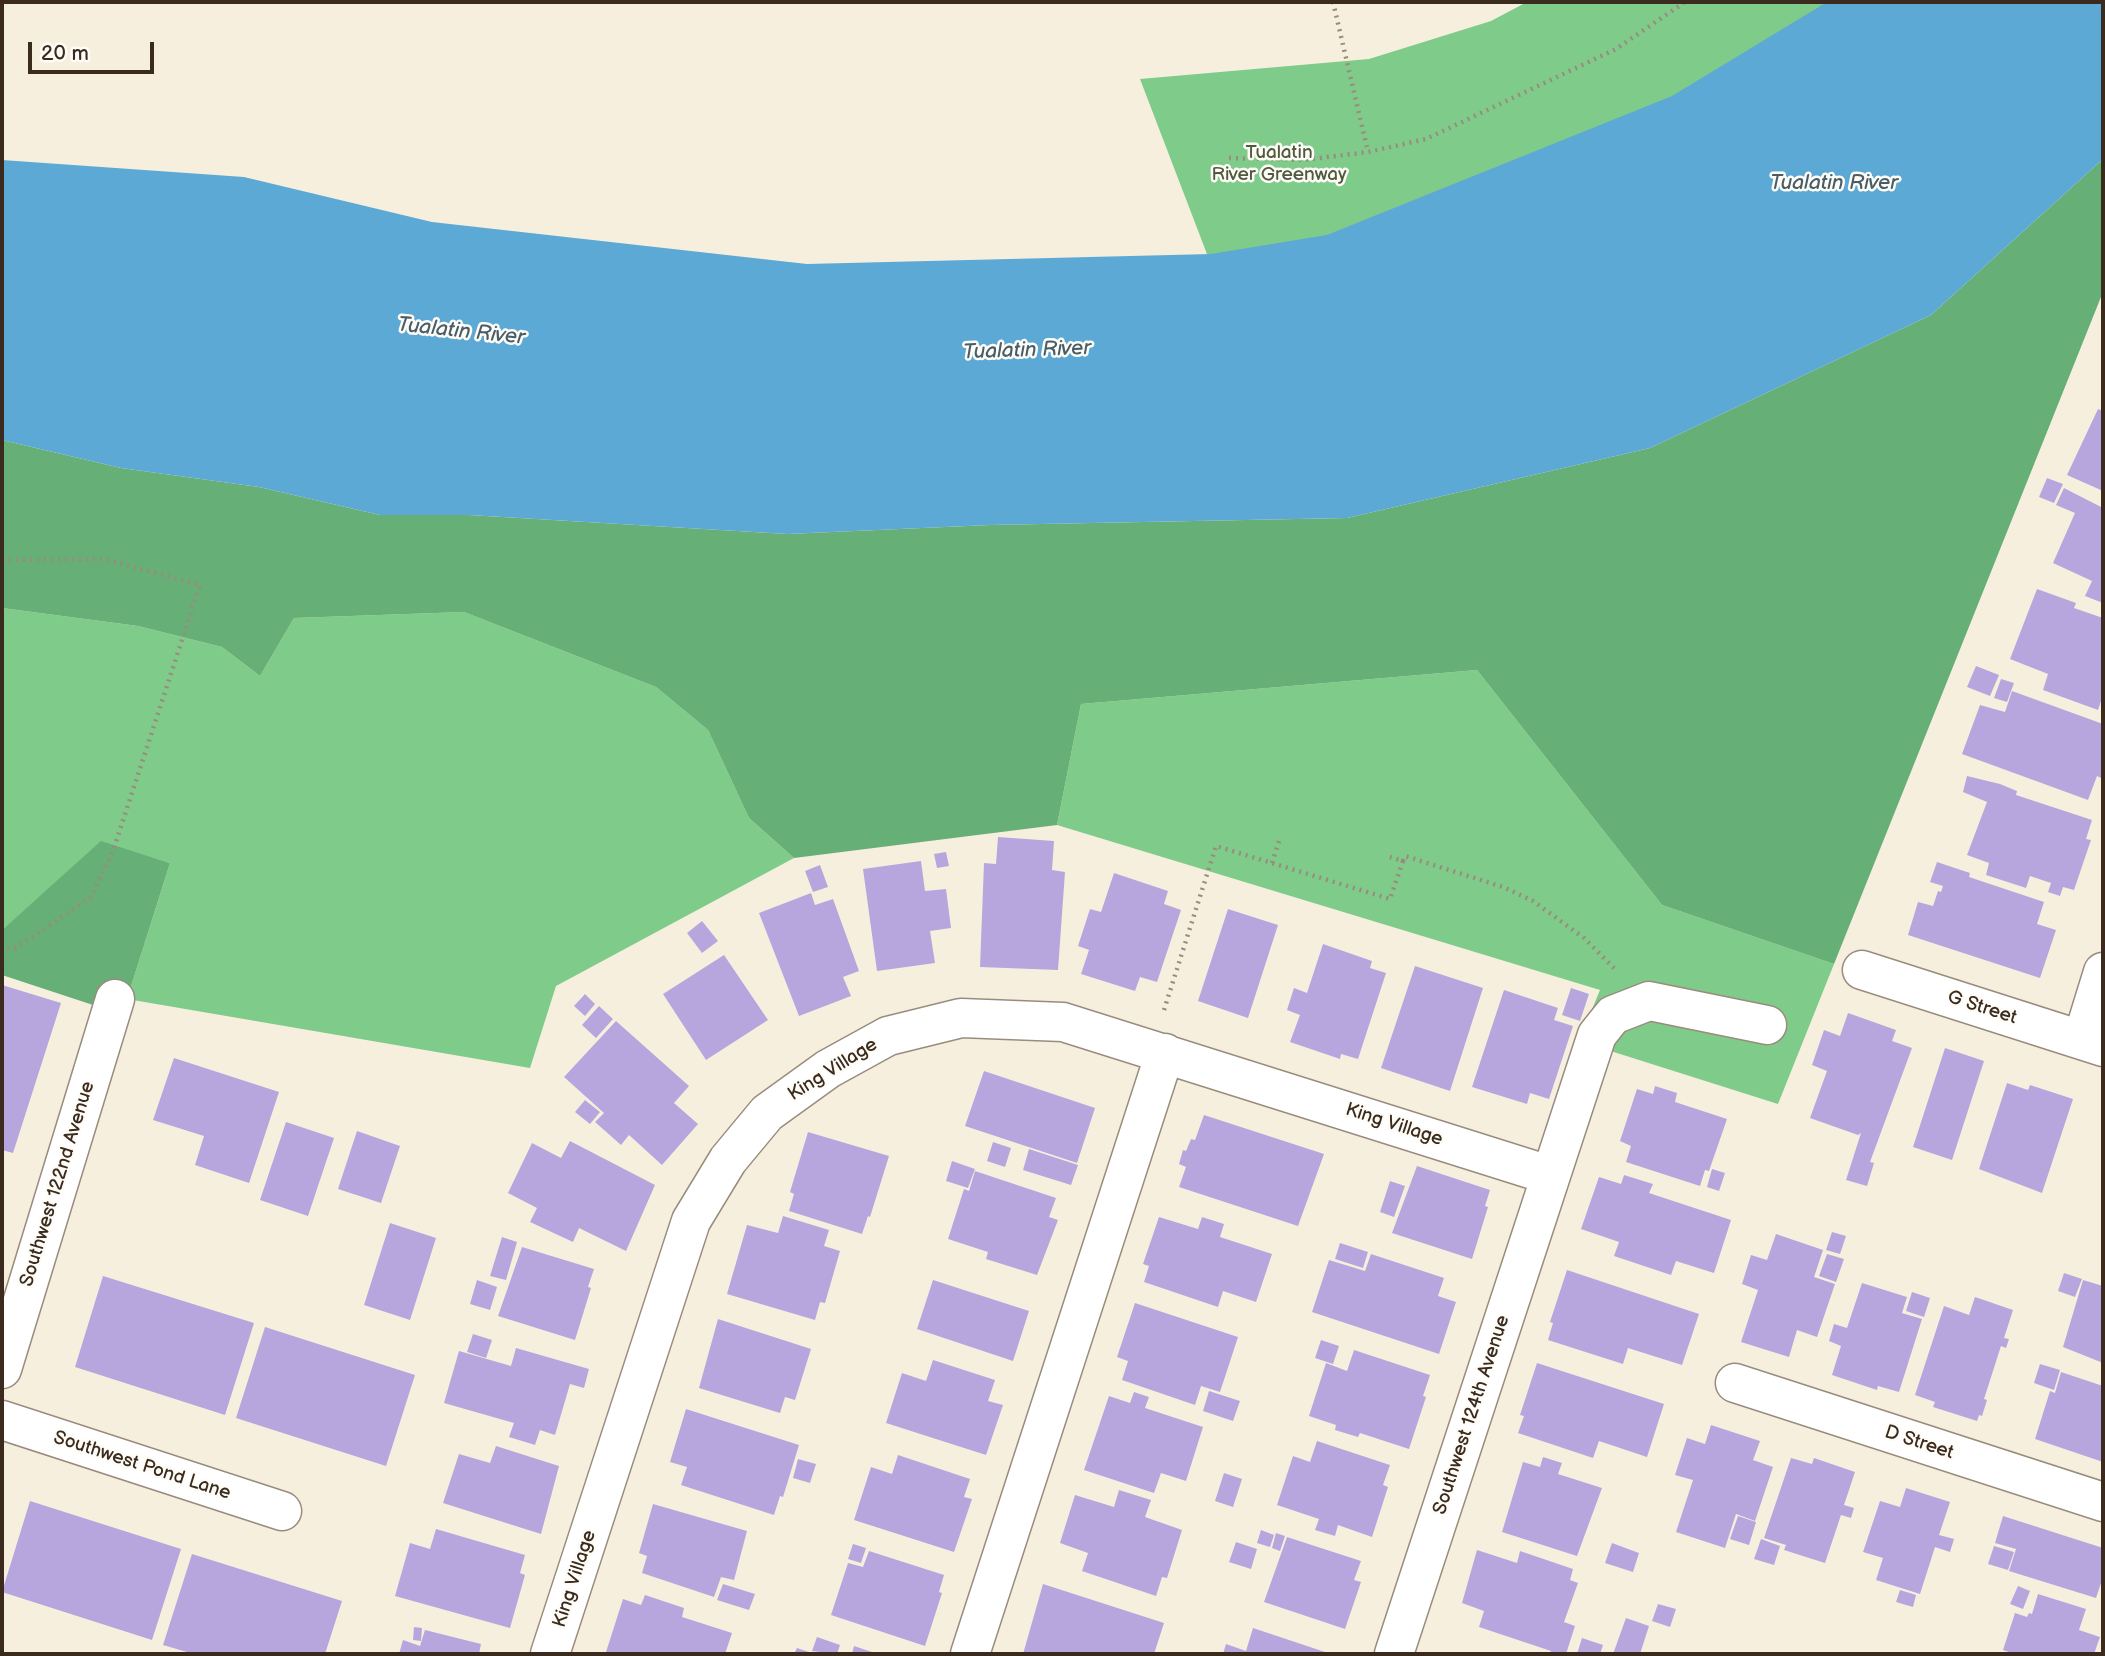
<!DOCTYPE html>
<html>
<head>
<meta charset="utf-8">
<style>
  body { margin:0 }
  #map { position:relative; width:2105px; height:1656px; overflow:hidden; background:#f7efde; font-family:"Balsamiq Sans",sans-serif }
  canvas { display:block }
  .frame { position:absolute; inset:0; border:4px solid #3b2a1e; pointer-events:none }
  .scale { position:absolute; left:28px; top:42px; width:126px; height:32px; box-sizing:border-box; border:4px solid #3b2a1e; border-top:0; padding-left:9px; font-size:21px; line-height:24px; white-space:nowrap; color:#3b2a1e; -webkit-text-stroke:5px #fdfcf7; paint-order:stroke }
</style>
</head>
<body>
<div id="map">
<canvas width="2105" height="1656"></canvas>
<div class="frame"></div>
<div class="scale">20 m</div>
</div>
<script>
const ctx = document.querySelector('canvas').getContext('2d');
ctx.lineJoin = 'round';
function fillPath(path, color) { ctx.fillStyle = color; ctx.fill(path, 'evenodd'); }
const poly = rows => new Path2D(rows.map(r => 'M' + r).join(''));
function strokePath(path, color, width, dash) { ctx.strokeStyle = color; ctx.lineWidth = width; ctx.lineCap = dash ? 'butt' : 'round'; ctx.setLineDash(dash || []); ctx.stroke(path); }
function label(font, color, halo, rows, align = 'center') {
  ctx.font = font + ' "Balsamiq Sans",sans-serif'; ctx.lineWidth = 5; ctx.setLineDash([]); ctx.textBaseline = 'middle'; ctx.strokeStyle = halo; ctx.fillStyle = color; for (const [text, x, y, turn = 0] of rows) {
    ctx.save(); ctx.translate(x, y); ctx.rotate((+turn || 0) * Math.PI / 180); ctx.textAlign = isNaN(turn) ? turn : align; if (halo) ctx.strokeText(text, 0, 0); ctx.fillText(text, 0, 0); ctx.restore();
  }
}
const green = poly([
  [1527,2,1842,2,1681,116,1215,275,1140,79,1369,59,1491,21],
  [2,608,138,626,222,647,260,676,294,618,464,612,656,687,708,730,749,818,794,858,556,986,530,1068,127,999,170,863,102,842,2,930],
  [1477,670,1662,905,1834,964,1778,1104,1579,1041,1600,990,1057,825,1081,704]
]);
const forest = poly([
  [2103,159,2103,292,1834,964,1662,905,1477,670,1081,704,1057,825,794,858,749,818,708,730,656,687,464,612,294,618,260,676,222,647,138,626,2,608,2,440,121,468,259,487,380,515,469,515,787,534,990,525,1347,518,1650,448,1931,315],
  [101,841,170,863,127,999,98,990,93,1005,2,975,2,930]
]);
const water = poly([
  [1827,2,2103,2,2103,159,1931,315,1650,448,1347,518,990,525,787,534,469,515,380,515,259,487,121,468,2,440,2,160,244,177,432,222,807,264,1211,254,1327,235,1672,96]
]);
const building = poly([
  [2098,409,2103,411,2103,491,2067,475],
  [2047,478,2063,484,2054,503,2039,497],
  [2064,488,2103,508,2103,603,2085,596,2092,581,2053,563,2075,513,2056,505],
  [2037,589,2076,603,2074,608,2103,618,2103,695,2098,710,2043,690,2048,674,2010,659],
  [1976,666,1999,675,1990,696,1967,687],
  [2001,679,2014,683,2007,702,1994,698],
  [2012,691,2103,724,2103,779,2097,776,2088,800,1962,754,1980,705,2005,712],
  [1967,776,2000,784,2017,791,2016,795,2092,820,2086,839,2091,840,2074,890,2063,887,2060,896,2048,892,2051,883,2030,876,2026,888,1986,875,1989,863,1967,855,1987,802,1963,792],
  [998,837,1054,841,1052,870,1065,872,1058,970,980,967,984,863,996,864],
  [946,852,949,866,937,868,934,854],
  [921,861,925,891,946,889,951,928,930,931,935,963,877,971,863,869],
  [1937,862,1970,873,1969,877,2044,902,2037,924,2056,930,2040,978,1908,935,1918,902,1933,906,1938,891,1941,892,1943,886,1930,882],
  [820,865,828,887,813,892,805,871],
  [1114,873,1168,891,1164,904,1181,910,1157,982,1140,977,1135,991,1081,974,1089,950,1078,946,1090,909,1101,912],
  [811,893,815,905,833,899,859,971,843,977,851,996,799,1016,759,913],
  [1228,909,1278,925,1248,1018,1198,1001],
  [702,921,718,941,702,953,687,933],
  [1323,944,1372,961,1370,968,1386,973,1358,1059,1341,1054,1340,1059,1290,1042,1300,1015,1287,1010,1294,988,1307,993],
  [724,955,768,1020,706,1060,663,994],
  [1415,966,1483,988,1450,1091,1381,1068],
  [2,985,61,1003,13,1153,2,1150],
  [1571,988,1589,994,1580,1021,1562,1015],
  [1504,990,1558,1008,1554,1020,1573,1026,1549,1099,1530,1093,1527,1104,1472,1087],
  [585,994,595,1004,585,1016,574,1006],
  [599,1006,613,1019,596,1038,582,1025],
  [1848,1013,1896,1030,1892,1041,1912,1048,1870,1162,1874,1163,1867,1186,1846,1180,1861,1133,1858,1135,1810,1118,1827,1071,1812,1065,1824,1030,1840,1036],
  [616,1021,689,1086,674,1103,698,1124,662,1165,629,1135,621,1145,595,1122,604,1113,564,1077],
  [1945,1048,1984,1061,1952,1160,1913,1147],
  [174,1058,279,1092,249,1183,195,1165,204,1136,153,1120],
  [984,1071,1095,1108,1077,1163,965,1126],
  [2007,1083,2028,1090,2030,1085,2073,1099,2042,1193,1979,1169],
  [1655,1086,1677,1093,1675,1102,1727,1119,1709,1171,1705,1170,1700,1186,1626,1162,1631,1146,1620,1141,1637,1089,1653,1094],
  [585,1100,600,1112,590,1124,575,1112],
  [1204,1115,1324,1154,1298,1226,1179,1187,1186,1167,1179,1164,1183,1150,1186,1151,1191,1139,1195,1140],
  [286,1122,334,1138,308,1216,260,1200],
  [357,1131,400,1146,381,1203,338,1189],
  [808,1132,889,1156,870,1217,868,1216,862,1234,789,1211,794,1194,790,1192],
  [570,1141,655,1185,626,1251,579,1228,573,1242,530,1222,537,1208,508,1193,532,1143,561,1158],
  [993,1142,1011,1148,1005,1167,987,1161],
  [1029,1149,1078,1165,1071,1185,1023,1170],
  [952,1161,975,1169,968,1188,946,1181],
  [1417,1166,1490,1190,1485,1206,1488,1207,1472,1259,1392,1233],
  [1712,1169,1725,1173,1719,1191,1707,1187],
  [975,1171,1056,1198,1049,1217,1058,1220,1037,1275,986,1259,988,1252,948,1239,964,1189,969,1191],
  [1624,1175,1653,1184,1649,1193,1731,1220,1714,1273,1676,1261,1671,1275,1614,1256,1619,1242,1581,1229,1599,1177,1621,1184],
  [1390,1181,1405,1186,1394,1217,1380,1212],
  [783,1216,829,1230,824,1246,840,1251,825,1303,820,1302,815,1320,727,1294,747,1225,778,1233],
  [1159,1217,1198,1229,1202,1217,1224,1224,1220,1237,1272,1254,1256,1302,1223,1291,1218,1307,1144,1282,1149,1266,1143,1264],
  [390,1223,436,1238,410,1320,364,1305],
  [1832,1232,1846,1236,1840,1254,1826,1250],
  [1776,1234,1823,1250,1814,1277,1835,1284,1817,1337,1797,1330,1789,1357,1741,1342,1758,1290,1742,1284,1751,1255,1767,1260],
  [502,1237,517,1242,506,1280,490,1276],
  [1340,1243,1368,1252,1363,1268,1335,1259],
  [522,1247,594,1269,588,1287,591,1288,575,1340,498,1316],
  [1371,1254,1444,1278,1438,1296,1456,1302,1439,1354,1312,1312,1329,1260,1365,1271],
  [1827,1254,1844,1259,1836,1282,1819,1276],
  [1567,1270,1699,1314,1682,1365,1628,1348,1623,1364,1548,1340,1553,1323,1550,1322],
  [2064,1273,2082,1279,2075,1297,2058,1291],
  [103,1276,254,1323,225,1415,75,1367],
  [477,1280,497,1287,490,1310,470,1304],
  [933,1280,1029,1311,1013,1361,917,1329],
  [2083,1280,2103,1286,2103,1363,2063,1347],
  [1862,1283,1907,1297,1902,1313,1922,1319,1899,1392,1878,1386,1877,1390,1832,1375,1841,1346,1829,1341,1834,1324,1847,1328],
  [1912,1292,1930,1298,1924,1317,1906,1311],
  [1975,1297,2013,1310,2004,1338,2009,1339,2006,1348,2001,1346,1984,1399,1987,1400,1982,1416,1979,1415,1977,1421,1933,1407,1935,1402,1915,1395,1944,1306,1969,1315],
  [1135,1303,1238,1337,1220,1392,1201,1386,1195,1405,1122,1380,1128,1361,1117,1357],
  [718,1319,811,1349,795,1400,785,1397,780,1413,699,1388],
  [265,1327,415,1375,386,1466,236,1418],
  [473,1334,492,1340,486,1358,467,1352],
  [1321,1340,1339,1346,1333,1364,1315,1358],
  [516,1348,589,1369,584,1388,570,1384,555,1435,540,1430,535,1445,509,1437,514,1423,444,1403,459,1351,511,1366],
  [1354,1350,1430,1375,1423,1396,1426,1397,1409,1449,1360,1433,1358,1437,1335,1430,1336,1425,1309,1416,1326,1363,1347,1371],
  [933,1360,995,1380,988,1401,1003,1405,986,1455,886,1423,902,1373,926,1381],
  [1537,1363,1664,1404,1647,1457,1599,1441,1593,1458,1518,1433,1524,1416,1520,1415],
  [2040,1364,2060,1370,2054,1390,2034,1383],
  [2061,1372,2103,1386,2103,1462,2035,1439,2050,1391,2055,1393],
  [1209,1391,1240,1401,1233,1421,1203,1411],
  [1134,1392,1149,1397,1145,1408,1203,1427,1186,1481,1161,1473,1154,1493,1084,1470,1109,1396,1130,1403],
  [686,1409,799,1445,783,1497,780,1496,774,1515,681,1485,687,1467,670,1462],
  [1711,1425,1760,1441,1753,1460,1773,1467,1755,1521,1736,1514,1725,1548,1676,1532,1693,1480,1675,1475,1687,1438,1705,1444],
  [1317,1441,1390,1465,1383,1485,1388,1487,1372,1537,1338,1525,1335,1536,1315,1530,1319,1519,1277,1505,1293,1456,1310,1462],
  [496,1446,559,1466,541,1534,443,1503,459,1454,490,1463],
  [898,1455,970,1479,964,1497,972,1499,954,1552,854,1520,871,1467,892,1474],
  [1543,1457,1562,1463,1558,1474,1602,1488,1577,1556,1502,1532,1523,1462,1540,1467],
  [1791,1458,1812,1464,1814,1458,1855,1472,1844,1505,1854,1508,1851,1518,1841,1515,1825,1563,1784,1550,1786,1545,1764,1538],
  [798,1459,816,1464,810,1483,793,1478],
  [1224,1473,1242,1479,1233,1507,1215,1501],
  [1906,1488,1950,1502,1939,1535,1954,1539,1950,1552,1935,1547,1920,1594,1876,1580,1883,1558,1863,1552,1880,1501,1900,1507],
  [1119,1490,1151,1500,1145,1517,1182,1530,1167,1578,1162,1577,1156,1596,1082,1571,1088,1553,1060,1543,1075,1495,1114,1507],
  [30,1501,181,1549,152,1640,2,1592],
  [653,1504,747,1531,734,1580,721,1577,714,1597,642,1573,647,1556,639,1553],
  [1738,1516,1756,1522,1749,1545,1730,1539],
  [2003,1516,2103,1548,2103,1577,2096,1598,2009,1571,2016,1549,1995,1543],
  [436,1529,525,1555,520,1573,525,1575,510,1628,395,1596,410,1543,430,1549],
  [1261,1530,1274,1535,1270,1547,1257,1543],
  [1276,1533,1285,1536,1280,1551,1272,1548],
  [1287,1537,1361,1561,1354,1580,1361,1582,1345,1629,1264,1602],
  [1761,1539,1780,1546,1774,1565,1754,1559],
  [1236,1542,1257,1549,1251,1569,1229,1562],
  [1612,1543,1639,1553,1633,1572,1605,1563],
  [853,1544,866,1548,861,1563,848,1559],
  [1994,1546,2014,1552,2008,1570,1988,1564],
  [1477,1550,1517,1563,1520,1551,1573,1569,1570,1580,1578,1583,1564,1622,1575,1626,1566,1654,1550,1654,1551,1651,1479,1627,1484,1611,1462,1603],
  [869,1551,944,1575,939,1592,942,1593,925,1646,831,1615,848,1563,863,1567],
  [192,1554,342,1601,325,1654,194,1654,163,1645],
  [723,1584,755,1594,749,1610,717,1600],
  [1043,1584,1164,1623,1154,1654,1023,1654],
  [2018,1586,2030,1591,2023,1609,2010,1604],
  [1900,1590,1916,1595,1913,1607,1896,1602],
  [2038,1594,2086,1609,2079,1630,2100,1637,2094,1654,2014,1654,2003,1650,2015,1613,2027,1617,2029,1613,2032,1614],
  [645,1595,684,1608,682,1617,732,1633,725,1654,606,1652,623,1599,641,1605],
  [1658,1604,1676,1609,1670,1627,1652,1621],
  [1626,1618,1649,1626,1640,1654,1613,1654],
  [414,1627,422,1628,421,1641,413,1640],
  [1253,1628,1331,1654,1223,1654,1226,1644,1246,1651],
  [425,1630,481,1644,479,1654,399,1654,403,1640,420,1646],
  [817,1637,840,1645,837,1654,812,1651],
  [1582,1638,1603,1645,1600,1654,1577,1654],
  [854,1646,878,1654,852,1654],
  [797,1648,815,1654,794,1654]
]);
const path = poly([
  [1333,2,1368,152],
  [1229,158,1303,160,1368,152,1426,139,1616,49,1685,2],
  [2,560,104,559,200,585,113,851,91,897,16,948,2,949],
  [1403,861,1405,856,1503,887,1533,901,1584,938,1617,971],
  [1272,863,1280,838],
  [1164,1010,1216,846,1390,899,1403,861,1390,857]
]);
const street = poly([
  [1862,970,2103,1047],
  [2082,1040,2103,972],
  [2,1369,115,999],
  [1735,1383,2103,1502],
  [2,1420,282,1511],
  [550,1654,691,1221,728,1160,767,1113,828,1069,888,1036,961,1018,1063,1022,1549,1175],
  [970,1654,1165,1053],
  [1394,1654,1597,1035,1613,1015,1649,1001,1767,1025]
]);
const parkNames = [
  ["Tualatin",1279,153],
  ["River Greenway",1279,175]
];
const streetNames = [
  ["G Street",1982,1008,18],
  ["King Village",833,1070,-32],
  ["King Village",1394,1125,18],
  ["Southwest 122nd Avenue",58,1184,-73],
  ["Southwest 124th Avenue",1472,1415,-72],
  ["D Street",1919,1443,18],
  ["Southwest Pond Lane",142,1466,18],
  ["King Village",575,1579,-72]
];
const waterNames = [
  ["Tualatin River",1834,184],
  ["Tualatin River",461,332,6],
  ["Tualatin River",1027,351,-2]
];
fillPath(green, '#7ecb8a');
fillPath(forest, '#66af76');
fillPath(water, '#5da9d6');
fillPath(building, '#b7a6de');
strokePath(street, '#998c7e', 41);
strokePath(path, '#998c7e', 4.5, [2, 5]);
strokePath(street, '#fff', 38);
label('19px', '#4f5a3e', '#fdfcf7', parkNames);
label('19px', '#3b2a1e', '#fdfcf7', streetNames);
label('italic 21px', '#495d68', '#fdfcf7', waterNames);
</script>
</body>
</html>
